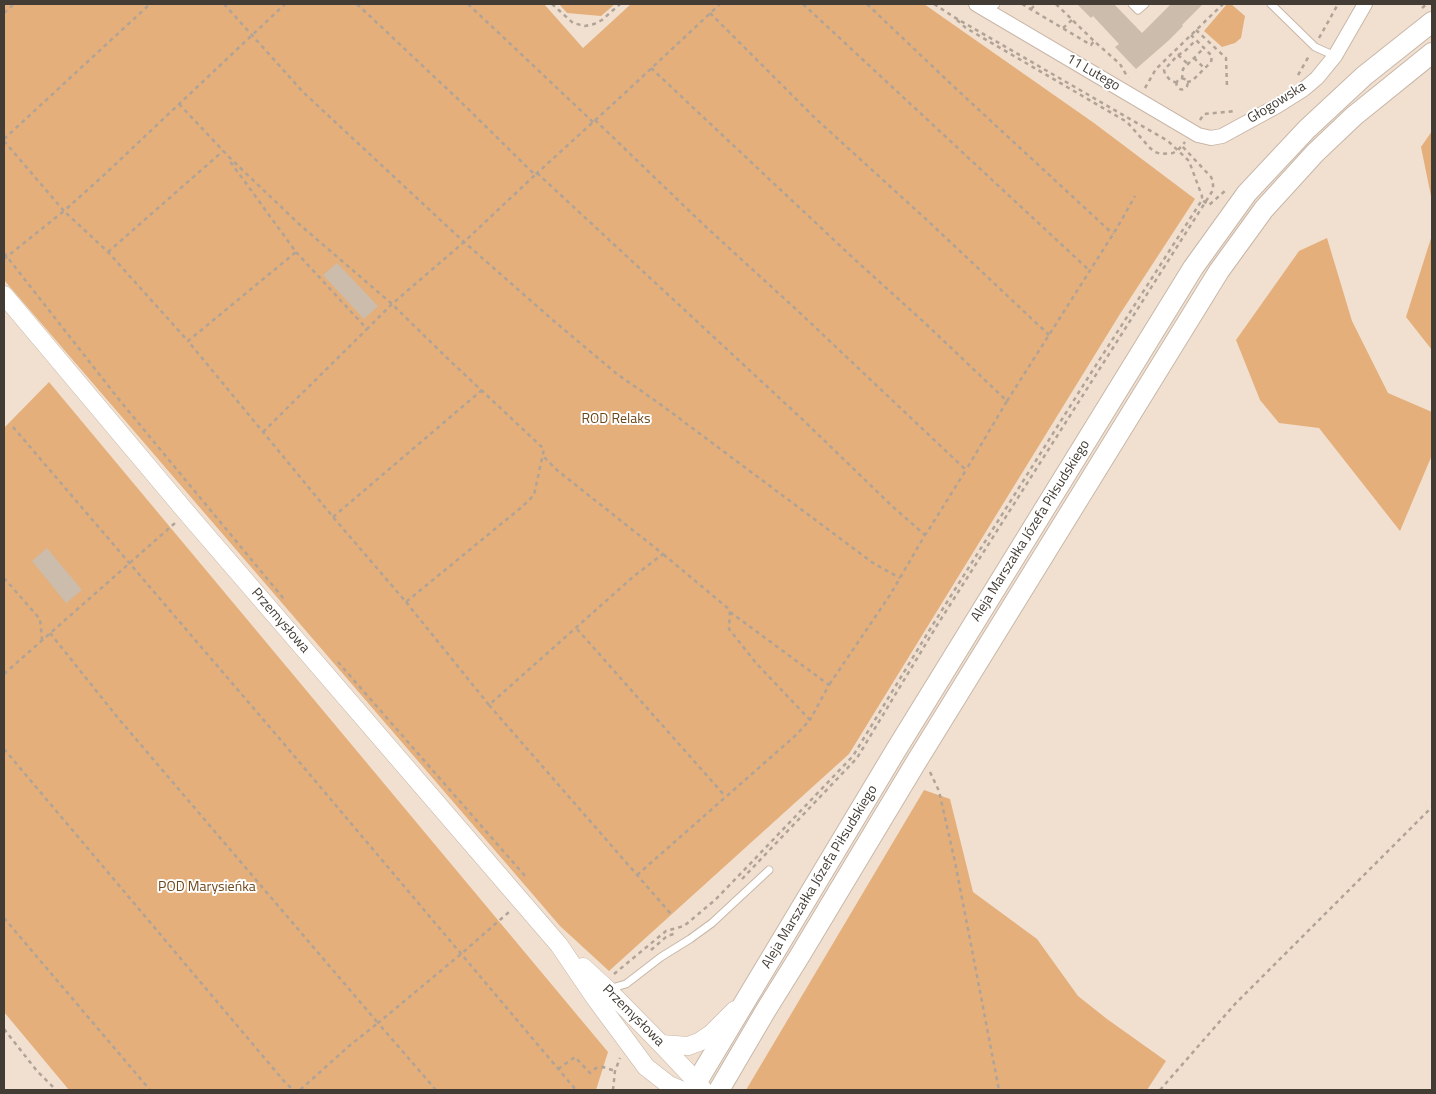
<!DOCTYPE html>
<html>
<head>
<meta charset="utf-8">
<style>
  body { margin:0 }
  #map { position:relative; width:1436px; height:1094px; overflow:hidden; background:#f1e0d0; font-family:"Titillium Web",sans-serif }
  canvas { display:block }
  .frame { position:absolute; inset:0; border:5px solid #423c35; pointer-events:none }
</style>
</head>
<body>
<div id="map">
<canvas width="1436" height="1094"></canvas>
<div class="frame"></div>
</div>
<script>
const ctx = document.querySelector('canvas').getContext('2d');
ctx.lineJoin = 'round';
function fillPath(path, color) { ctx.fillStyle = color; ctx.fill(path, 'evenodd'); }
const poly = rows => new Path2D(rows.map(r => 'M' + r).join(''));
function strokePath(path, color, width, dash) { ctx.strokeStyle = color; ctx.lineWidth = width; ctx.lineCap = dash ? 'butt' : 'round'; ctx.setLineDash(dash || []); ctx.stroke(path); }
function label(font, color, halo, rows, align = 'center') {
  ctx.font = font + ' "Titillium Web",sans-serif'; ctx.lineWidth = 4; ctx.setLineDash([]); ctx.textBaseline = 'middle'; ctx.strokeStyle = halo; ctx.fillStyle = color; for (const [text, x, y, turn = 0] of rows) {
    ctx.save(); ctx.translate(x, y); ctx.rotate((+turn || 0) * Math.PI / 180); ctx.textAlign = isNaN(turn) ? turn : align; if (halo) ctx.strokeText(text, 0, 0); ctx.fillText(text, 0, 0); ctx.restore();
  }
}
const green = poly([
  [4,4,544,4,583,48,631,4,924,4,1094,123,1195,199,1120,314,849,754,609,971,560,926,4,280],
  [559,4,615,4,601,16,567,13],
  [1227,4,1231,4,1245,16,1241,38,1235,43,1222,47,1204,31],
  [1432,131,1432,201,1421,147],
  [1432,235,1432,350,1406,317],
  [1327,238,1352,321,1388,393,1432,412,1432,455,1400,531,1319,428,1279,423,1260,400,1236,340,1299,251],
  [49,382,608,1052,596,1090,69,1090,4,1012,4,428],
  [924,790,950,799,973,892,1037,939,1078,996,1107,1019,1166,1061,1147,1090,746,1090]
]);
const building = poly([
  [1077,4,1114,4,1142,33,1171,4,1203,4,1182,25,1183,26,1168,41,1136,69,1115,47,1119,44,1093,16,1091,18],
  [337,263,378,306,364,319,323,275],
  [47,548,82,590,66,603,32,561]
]);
const path = poly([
  [224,4,303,92,464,242,555,322,617,374,660,404,873,563,900,578],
  [357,4,460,101,535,175,625,93,720,4],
  [468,4,593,122],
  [552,4,573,23,585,26,594,24,602,20,620,4],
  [803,4,1090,271],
  [867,4,952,85,1113,234],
  [934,4,954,17,1168,141,1189,161,1202,196,1202,200],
  [1022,4,1091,45,1094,41,1120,64,1128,78],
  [1056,4,1094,41],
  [1422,8,1427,4],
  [1031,9,1036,4],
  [4,13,14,4],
  [710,13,815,118,928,221,1049,335],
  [957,20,966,28,1127,122,1150,148,1155,152,1161,154,1173,153,1178,150,1185,142],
  [1063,28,1072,20],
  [1196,30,1226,58,1227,87],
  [1319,38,1338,4],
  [1178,55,1188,64],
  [1194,58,1205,69],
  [651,68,851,256,927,325,1007,401,966,470],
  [1298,75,1309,56],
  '1176.5 84a5.5 5.5 0 1 1 11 0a5.5 5.5 0 1 1-11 0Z',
  [1182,79,1183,69,1204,48],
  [1187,82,1192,81,1211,62,1212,56,1191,35],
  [1177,83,1170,80,1165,74,1164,70,1178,55,1184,52,1196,40],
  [1145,88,1156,69,1223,4],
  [179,104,231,159,299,224,392,304,446,357,544,449,534,495,523,506,406,602,333,517,188,341],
  [595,120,706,227,799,312,966,470,926,534],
  [1200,120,1204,114,1236,111],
  [4,139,150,4],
  [4,141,64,211,104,175,285,4],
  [537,173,802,419,892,506,925,535,890,595,829,685],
  [108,252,223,151],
  [296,252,367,329,392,304,464,242,535,175],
  [4,253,121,402,284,599],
  [4,259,64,211,108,252,188,341,296,252,229,160],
  [1007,401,1117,228,1135,196],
  [13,427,279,738,576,1090],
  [263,432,367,329],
  [333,517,482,390],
  [4,578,40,619,42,640],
  [406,602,489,705,634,576,663,554,558,471,543,456],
  [730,612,829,685,810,720],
  [577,629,725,796],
  [50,633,118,718,378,1023,349,1046,300,1090],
  [338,662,526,877],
  [4,674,175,523],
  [489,705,671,914],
  [4,749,283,1080,293,1090],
  [930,772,939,791,955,862,999,1090],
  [637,875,795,736,810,720,756,663,729,629,730,610,663,554],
  [742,879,857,758,936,627,1213,190,1213,181,1211,177,1182,146],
  [4,918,150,1090],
  [651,950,667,936,677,933],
  [614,974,666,931,684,926,715,900,748,866,853,756,932,626,1091,373,1202,200,1209,205,1226,190],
  [4,1029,37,1071,56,1090],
  [558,1069,575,1057,590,1073,596,1068,603,1067,615,1071],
  [436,1090,378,1023,461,954,509,912],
  [613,1090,615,1071,620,1058],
  [1160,1090,1235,1004,1432,807]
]);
const service = poly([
  [1132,4,1138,10,1145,4],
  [1271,4,1315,47,1335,56],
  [988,11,996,4],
  [608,989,626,984,661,957,690,939,712,923,769,870]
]);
const minor = poly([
  [976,4,1198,135,1211,138,1222,136,1277,106,1304,89,1317,78,1335,56,1365,4]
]);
const tertiary = poly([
  [4,295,187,513,559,945,595,998,646,1067,669,1085,681,1090],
  [583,967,607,989,661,1044,697,1082,703,1090],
  [661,1044,688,1046,699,1042,711,1034,735,1010]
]);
const secondary = poly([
  [692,1090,896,750,1193,268,1247,193,1307,129,1364,76,1432,22],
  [719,1090,766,1010,799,957,915,764,1219,271,1264,209,1315,153,1354,116,1432,53]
]);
const streetNames = [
  ["11 Lutego",1093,73,30],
  ["Głogowska",1277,103,-32],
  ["Aleja Marszałka Józefa Piłsudskiego",1031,531,-58],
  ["Przemysłowa",280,621,49],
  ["Aleja Marszałka Józefa Piłsudskiego",820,877,-59],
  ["Przemysłowa",633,1016,45]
];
const parkNames = [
  ["ROD Relaks",616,420],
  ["POD Marysieńka",207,888]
];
fillPath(green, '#e4af7b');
fillPath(building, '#ccbcac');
strokePath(service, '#c8b7a8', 9);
strokePath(minor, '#c8b7a8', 16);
strokePath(tertiary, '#c8b7a8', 19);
strokePath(secondary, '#c8b7a8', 22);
strokePath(path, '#b0a397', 2.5, [4, 4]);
strokePath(service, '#fff', 7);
strokePath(minor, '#fff', 14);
strokePath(tertiary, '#fff', 18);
strokePath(secondary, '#fff', 20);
label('14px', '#423c35', '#fff', streetNames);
label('14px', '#6d471b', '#fff', parkNames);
</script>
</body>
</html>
